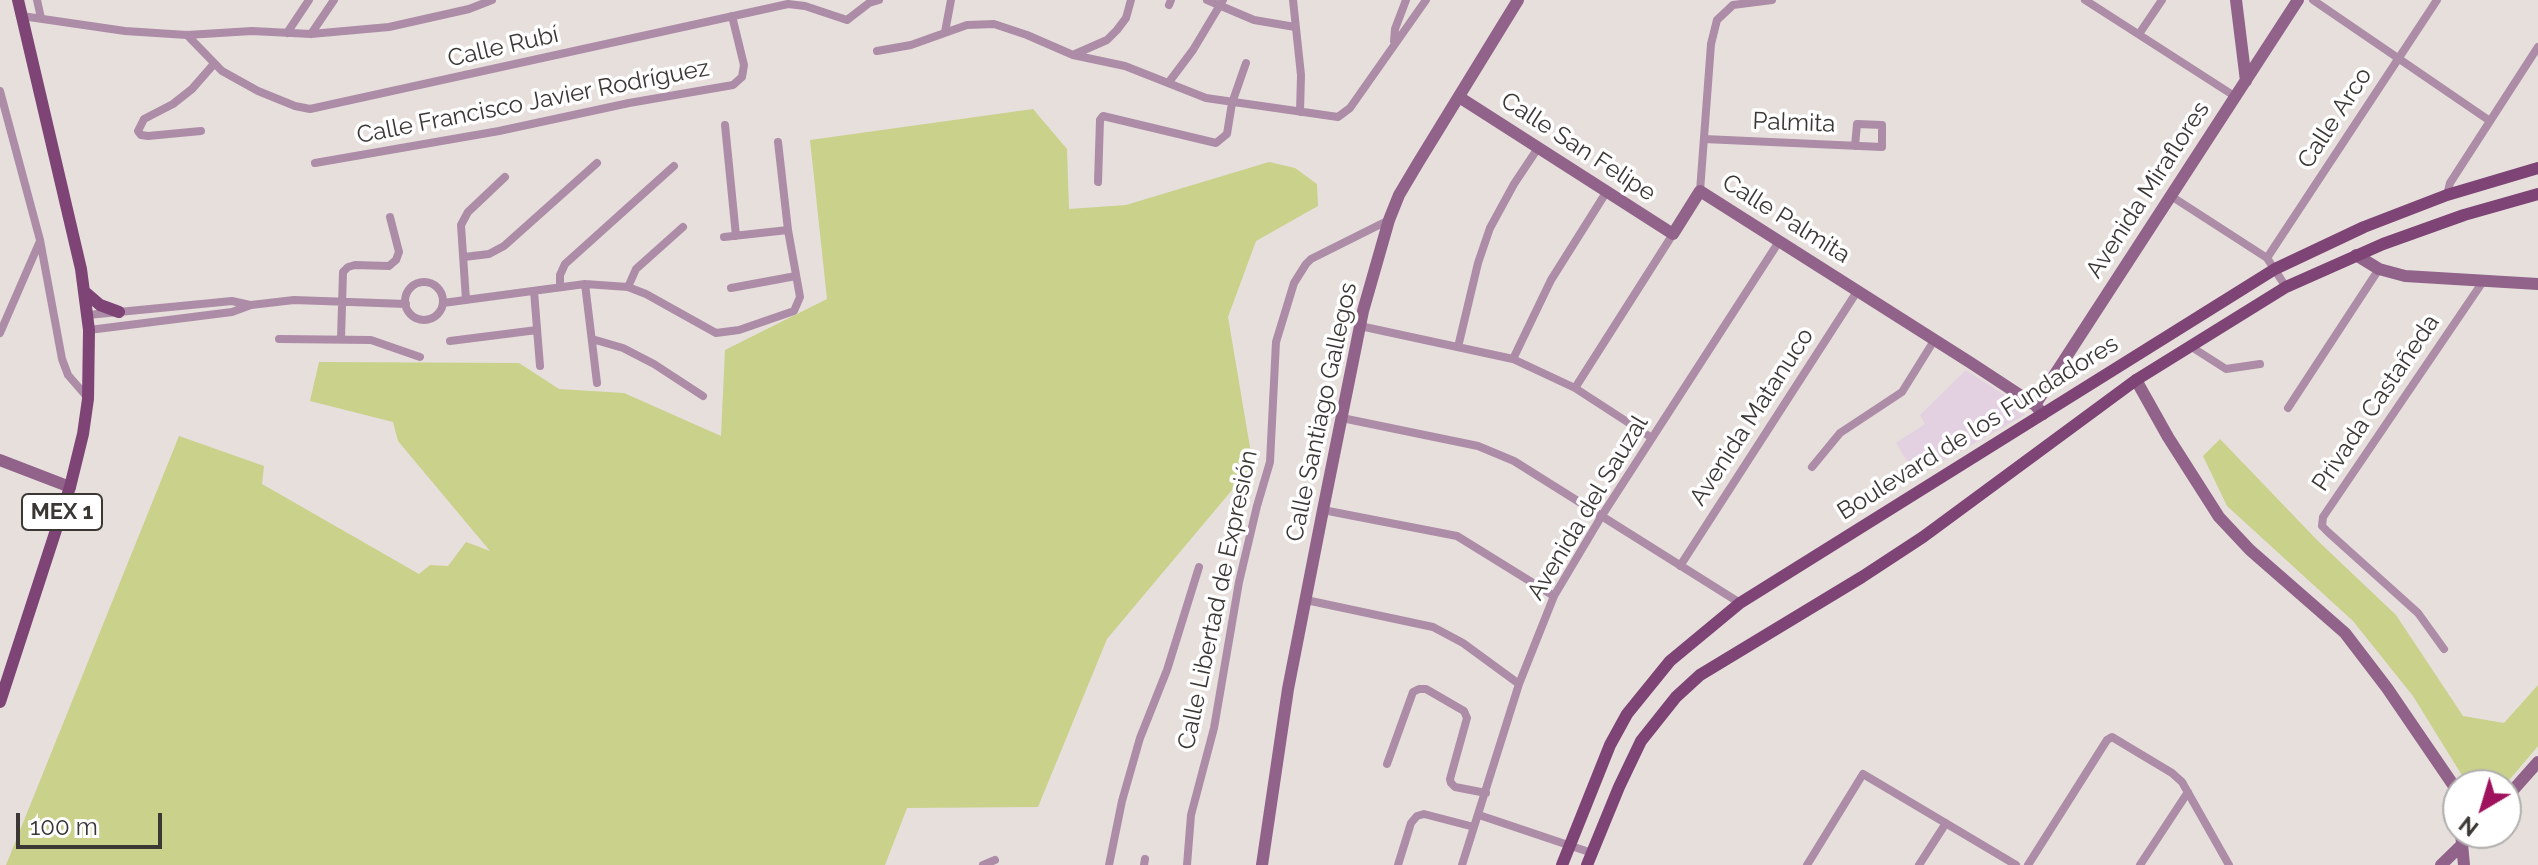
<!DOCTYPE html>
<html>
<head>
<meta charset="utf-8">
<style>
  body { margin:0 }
  #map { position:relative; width:2538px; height:865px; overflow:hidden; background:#e7dfdc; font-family:Raleway,sans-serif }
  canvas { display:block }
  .north { position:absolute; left:2442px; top:769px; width:80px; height:80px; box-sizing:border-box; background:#fff; border:2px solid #b0afae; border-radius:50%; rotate:218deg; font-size:22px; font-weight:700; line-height:32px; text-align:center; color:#3a3735 }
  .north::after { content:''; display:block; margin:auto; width:28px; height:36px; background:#9f135e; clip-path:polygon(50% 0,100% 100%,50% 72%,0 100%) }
  .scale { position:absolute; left:16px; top:813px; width:146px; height:36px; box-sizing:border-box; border:4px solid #3a3735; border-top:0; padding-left:10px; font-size:24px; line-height:28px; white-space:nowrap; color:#3a3735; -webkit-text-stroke:6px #fff; paint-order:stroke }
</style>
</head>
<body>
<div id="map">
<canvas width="2538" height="865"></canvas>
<div class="north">N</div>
<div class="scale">100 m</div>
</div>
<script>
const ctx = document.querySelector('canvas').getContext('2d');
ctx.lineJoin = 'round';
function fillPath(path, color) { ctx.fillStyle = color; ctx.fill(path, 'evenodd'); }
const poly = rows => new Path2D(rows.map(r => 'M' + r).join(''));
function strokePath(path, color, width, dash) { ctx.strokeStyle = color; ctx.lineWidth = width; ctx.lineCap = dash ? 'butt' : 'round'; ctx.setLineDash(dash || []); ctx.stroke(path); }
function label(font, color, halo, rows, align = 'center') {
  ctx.font = font + ' Raleway,sans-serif'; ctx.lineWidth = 7; ctx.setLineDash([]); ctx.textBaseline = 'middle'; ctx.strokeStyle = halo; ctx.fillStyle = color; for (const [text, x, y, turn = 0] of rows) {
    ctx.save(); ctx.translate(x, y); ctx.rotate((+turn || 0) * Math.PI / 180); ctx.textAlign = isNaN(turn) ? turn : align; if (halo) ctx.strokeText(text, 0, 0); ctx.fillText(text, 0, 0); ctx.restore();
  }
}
const commercial = poly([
  [1966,370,2018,404,2025,415,1916,476,1896,443,1925,424,1920,415]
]);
const green = poly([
  [1033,109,1067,149,1069,209,1126,205,1269,162,1295,168,1317,184,1318,206,1256,241,1228,317,1253,465,1107,639,1038,807,907,808,885,865,6,865,179,436,264,466,262,484,419,574,430,565,448,566,466,542,490,551,398,441,393,422,310,401,319,362,519,363,559,389,624,393,721,436,725,350,827,299,810,140],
  [2220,439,2318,541,2396,615,2463,716,2504,723,2538,685,2538,746,2505,785,2471,785,2463,777,2413,696,2353,621,2227,506,2203,456]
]);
const street = poly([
  [37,0,41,18],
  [1207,0,1254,20,1295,27],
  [1293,0,1301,75,1300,112],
  [2085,0,2236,97],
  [2313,0,2490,121],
  [1169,5,1171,0],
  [22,16,125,31,187,35,252,31,311,34,389,27,469,9,492,0],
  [945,32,951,0],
  [287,33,309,0],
  [311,34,334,0],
  [2139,34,2162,0],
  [187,35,222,71,258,91,295,106,310,109,788,4,805,6,847,20,869,3,879,0],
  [1394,41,1395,29,1406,0],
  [877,51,911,45,967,25,994,24,1027,35,1073,55,1125,66,1206,98,1338,117,1350,108,1426,0],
  [1075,54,1107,40,1117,30,1126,18,1131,0],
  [1169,82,1193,50,1223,0],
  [0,91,40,240,62,359,68,375,88,398],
  [725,125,736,236],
  [201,131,148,136,141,135,138,131,144,119,173,104,192,89,213,65],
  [1704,139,1882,147,1882,125,1857,124,1855,146],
  [315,163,499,131,629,103,733,85,742,77,744,65,732,16],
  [1098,182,1100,120,1103,116,1216,143,1227,134,1232,103,1246,63],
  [1700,191,1711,44,1717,20,1733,5,1772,0],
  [2447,195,2450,183,2538,47],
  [2171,196,2267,258,2286,287],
  [724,237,788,230],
  [464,257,489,254,504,246,597,163],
  [2267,258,2437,0],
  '405 301a19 19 0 1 1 38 0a19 19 0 1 1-38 0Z',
  [585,284,597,383],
  [560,287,560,275,565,264,674,166],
  [628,287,636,269,683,227],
  [731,288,796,276],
  [534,291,540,366],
  [466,300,461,225,468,212,505,177],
  [443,303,585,284,628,287,646,294,716,333,739,330,794,311,800,297,788,230,778,142],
  [88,315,232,301,250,305],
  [1360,326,1513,359,1575,388,1652,438],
  [89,330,232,312,251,305,294,300,406,304],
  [0,333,40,241],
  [279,339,371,340,420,357],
  [341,339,343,272,348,267,355,265,389,266,396,260,399,252,390,217],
  [592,339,623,348,654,364,703,396],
  [450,341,537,330],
  [2190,346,2226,369,2260,364],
  [1458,347,1478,263,1490,228,1514,184,1538,148],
  [1513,359,1551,280,1607,191],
  [1575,388,1673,234],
  [2288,408,2379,269],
  [1342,418,1478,446,1514,461,1740,603],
  [1812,467,1840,433,1902,392,1935,339],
  [1323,510,1457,536,1554,596],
  [1680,566,1858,290],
  [1306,600,1433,627,1463,643,1519,684],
  [2444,649,2418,613,2328,532,2322,526,2323,517,2484,280],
  [1387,764,1413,692,1419,689,1426,689,1464,711,1467,718,1450,779,1451,783,1455,787,1486,793],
  [1479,815,1592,853],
  [983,865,995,860],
  [1109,865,1122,801,1140,738,1167,670,1199,567],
  [1144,865,1145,859],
  [1187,865,1191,815,1214,728,1239,582,1257,506,1270,462,1276,342,1294,283,1306,264,1311,259,1389,220],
  [1398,865,1411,823,1417,816,1424,814,1474,827],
  [1462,865,1519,684,1554,596,1601,517,1780,240],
  [1807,865,1863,774,2016,865],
  [1919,865,1946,823],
  [2028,865,2107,740,2112,737,2172,773,2182,782,2229,865],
  [2140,865,2188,792]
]);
const secondary = poly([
  [2236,0,2246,81],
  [1459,97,1673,234,1700,191,1971,363,2035,405,2043,414],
  [2356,255,2379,269,2405,276,2538,284],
  [2136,380,2168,437,2219,517,2250,550,2345,633,2387,688,2458,792],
  [2035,405,2298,0],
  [0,460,70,487],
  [2506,798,2538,762],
  [2461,833,2464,865],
  [1262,865,1288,689,1323,510,1363,311,1389,220,1399,195,1418,163,1518,0],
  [2441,865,2474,833]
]);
const primary = poly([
  [85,292,100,305,119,312],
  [0,702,70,487,83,434,88,399,89,330,81,269,18,0],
  [1562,865,1610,745,1627,714,1670,661,1740,603,2275,269,2364,227,2447,195,2538,168],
  [1587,865,1619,787,1641,741,1676,697,1700,675,1862,577,1923,537,2136,380,2286,287,2383,244,2464,215,2538,194]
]);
const shields = [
  [62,512,80]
];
const shieldNames = [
  ["MEX 1",62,512]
];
const streetNames = [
  ["Calle Rubí",503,47,-13],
  ["Calle Francisco Javier Rodríguez",533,102,-11],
  ["Calle Arco",2335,118,-57],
  ["Palmita",1794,123,2],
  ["Calle San Felipe",1578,147,33],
  ["Avenida Miraflores",2148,190,-57],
  ["Calle Palmita",1786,219,32],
  ["Privada Castañeda",2376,403,-56],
  ["Calle Santiago Gallegos",1322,412,-78],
  ["Avenida Matanuco",1752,417,-57],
  ["Boulevard de los Fundadores",1978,428,-32],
  ["Avenida del Sauzal",1588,508,-59],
  ["Calle Libertad de Expresión",1218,600,-78]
];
fillPath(commercial, '#e3d1e2');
fillPath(green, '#c9d18b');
strokePath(street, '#ad8ca7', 8);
strokePath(secondary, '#91628a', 12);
strokePath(primary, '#7d4475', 12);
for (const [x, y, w] of shields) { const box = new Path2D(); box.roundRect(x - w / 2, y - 18, w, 36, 6); ctx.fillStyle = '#fff'; ctx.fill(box); strokePath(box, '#3a3735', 2); }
label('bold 22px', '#3a3735', null, shieldNames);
label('24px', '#3a3735', '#fff', streetNames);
</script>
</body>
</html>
